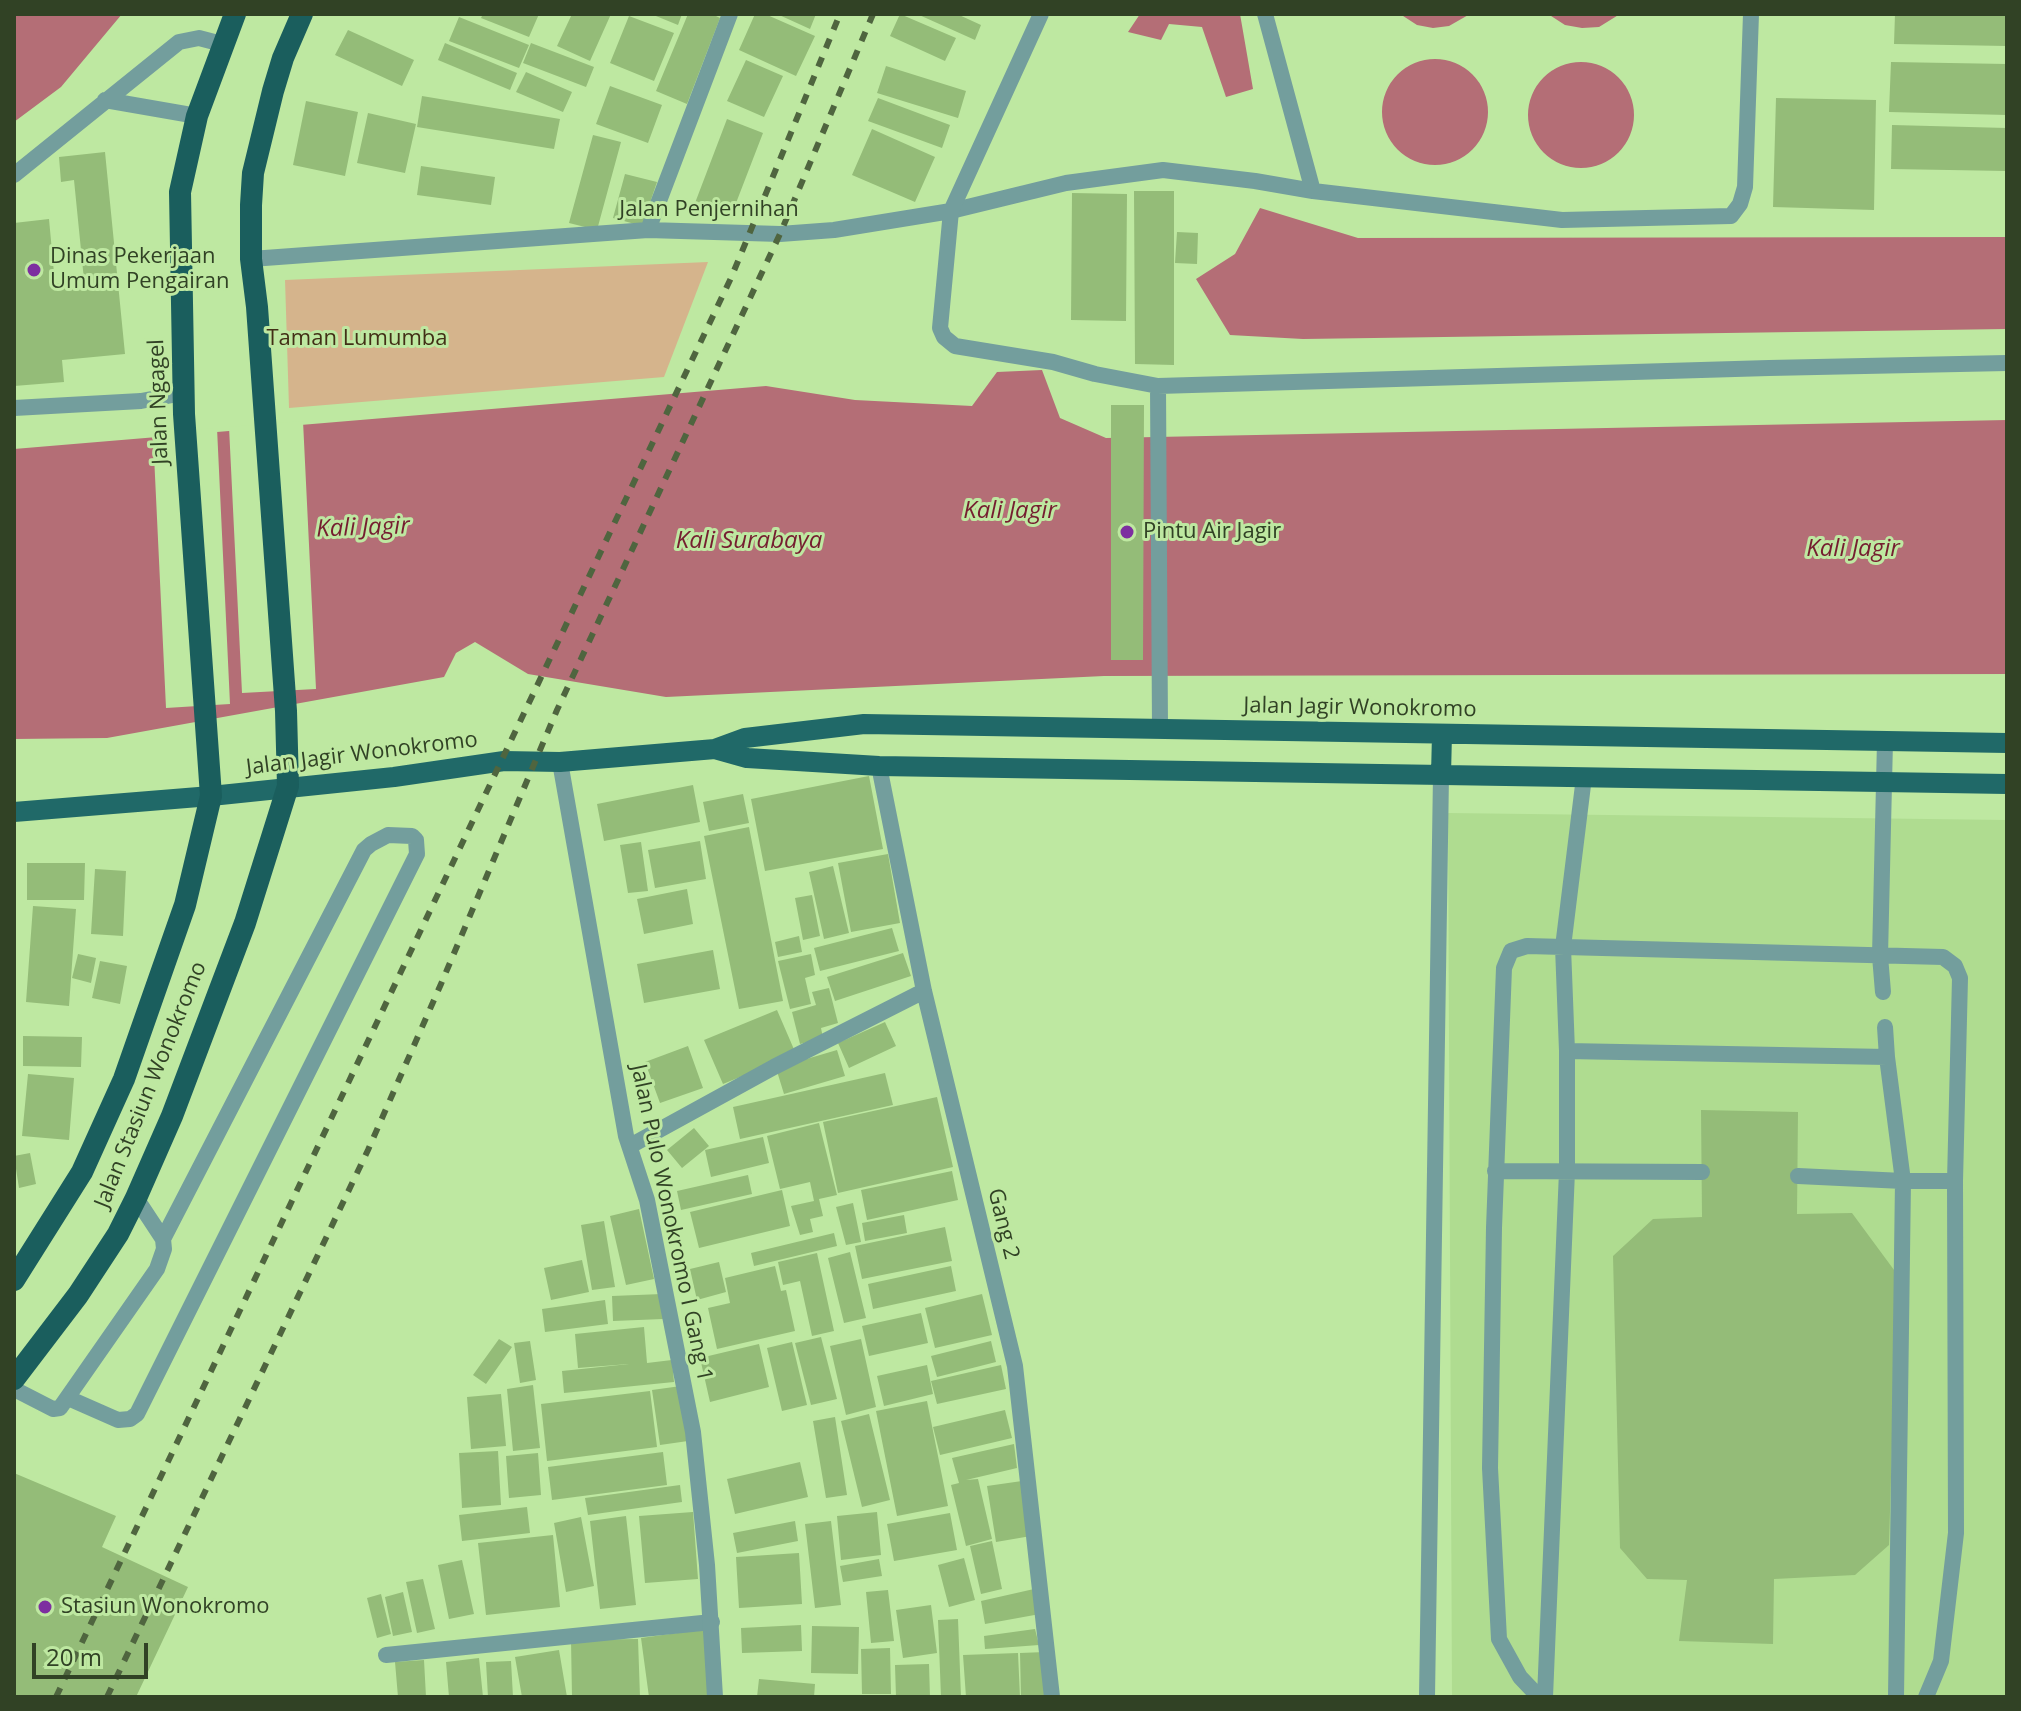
<!DOCTYPE html>
<html>
<head>
<meta charset="utf-8">
<style>
  body { margin:0 }
  #map { position:relative; width:2021px; height:1711px; overflow:hidden; background:#bee8a1; font-family:"Open Sans",sans-serif }
  canvas { display:block }
  .frame { position:absolute; inset:0; border:16px solid #314225; pointer-events:none }
  .scale { position:absolute; left:32px; top:1643px; width:116px; height:36px; box-sizing:border-box; border:4px solid #314225; border-top:0; padding-left:10px; font-size:24px; line-height:28px; white-space:nowrap; color:#314225; -webkit-text-stroke:6px #bee8a1; paint-order:stroke }
</style>
</head>
<body>
<div id="map">
<canvas width="2021" height="1711"></canvas>
<div class="frame"></div>
<div class="scale">20 m</div>
</div>
<script>
const ctx = document.querySelector('canvas').getContext('2d');
ctx.lineJoin = 'round';
function fillPath(path, color) { ctx.fillStyle = color; ctx.fill(path, 'evenodd'); }
const poly = rows => new Path2D(rows.map(r => 'M' + r).join(''));
function strokePath(path, color, width, dash) { ctx.strokeStyle = color; ctx.lineWidth = width; ctx.lineCap = dash ? 'butt' : 'round'; ctx.setLineDash(dash || []); ctx.stroke(path); }
function label(font, color, halo, rows, align = 'center') {
  ctx.font = font + ' "Open Sans",sans-serif'; ctx.lineWidth = 6; ctx.setLineDash([]); ctx.textBaseline = 'middle'; ctx.strokeStyle = halo; ctx.fillStyle = color; for (const [text, x, y, turn = 0] of rows) {
    ctx.save(); ctx.translate(x, y); ctx.rotate((+turn || 0) * Math.PI / 180); ctx.textAlign = isNaN(turn) ? turn : align; if (halo) ctx.strokeText(text, 0, 0); ctx.fillText(text, 0, 0); ctx.restore();
  }
}
const built = poly([
  [1448,813,2007,820,2007,1697,1452,1697]
]);
const green = poly([
  [708,262,664,377,289,408,285,280]
]);
const water = poly([
  [14,14,122,14,61,87,14,122],
  [1140,14,1240,14,1253,89,1226,97,1202,27,1169,24,1161,40,1128,32],
  [1400,14,1470,14,1449,26,1433,28,1417,25],
  [1548,14,1620,14,1599,27,1582,28,1565,25],
  '1382 112a53 53 0 1 1 106 0a53 53 0 1 1-106 0Z',
  '1528 115a53 53 0 1 1 106 0a53 53 0 1 1-106 0Z',
  [1260,208,1358,238,2007,237,2007,329,1303,339,1230,335,1196,279,1235,254],
  [1042,370,1060,418,1106,438,2007,420,2007,674,1104,676,666,697,528,674,475,642,456,653,444,677,107,738,14,739,14,449,766,386,855,400,972,406,997,372]
]);
const pier = poly([
  [303,421,316,689,242,693,229,427],
  [217,428,230,704,166,708,153,434]
]);
const building = poly([
  [483,14,539,14,529,37,481,18],
  [572,14,611,14,590,61,557,46],
  [651,14,682,14,678,25],
  [688,14,712,14,720,18,687,104,656,91],
  [755,14,765,14,815,36,796,76,739,50],
  [777,14,816,14,810,29],
  [900,14,956,38,945,61,890,36],
  [917,14,957,14,981,25,975,40],
  [1895,14,2007,14,2007,46,1894,44],
  [629,16,674,33,654,81,610,63],
  [459,17,529,45,519,68,449,41],
  [348,30,414,60,402,86,335,55],
  [445,43,517,73,510,90,438,60],
  [531,43,594,67,586,87,523,63],
  [746,60,783,76,764,117,727,101],
  [1891,62,2007,64,2007,115,1889,112],
  [886,66,966,91,958,118,877,93],
  [526,72,572,92,563,112,516,92],
  [610,86,662,105,648,143,596,124],
  [422,96,560,119,554,149,417,127],
  [878,98,950,125,942,148,868,121],
  [1776,98,1876,100,1874,210,1773,207],
  [306,101,358,112,345,176,293,165],
  [368,113,416,124,405,173,357,163],
  [727,119,763,133,731,216,695,203],
  [1892,125,2007,128,2007,171,1891,169],
  [872,129,935,157,915,202,852,175],
  [593,135,621,142,597,230,569,223],
  [105,152,125,354,62,360,64,382,14,386,14,223,49,219,55,284,84,280,74,180,61,182,59,157],
  [421,166,495,177,491,205,417,195],
  [625,174,657,182,642,226,613,218],
  [1134,191,1174,191,1174,365,1135,364],
  [1072,193,1127,194,1126,321,1071,320],
  [1177,232,1198,233,1197,264,1175,263],
  [1111,405,1144,405,1143,660,1111,660],
  [869,776,883,849,765,871,751,799],
  [693,785,700,822,604,841,597,804],
  [743,794,749,823,709,831,703,802],
  [749,827,783,1001,739,1009,704,836],
  [700,841,706,879,655,888,648,850],
  [641,842,648,891,628,893,620,845],
  [888,854,900,923,851,932,838,863],
  [27,863,85,863,84,900,27,900],
  [833,866,849,933,824,939,809,872],
  [95,869,126,871,123,936,91,934],
  [687,889,693,924,644,934,637,899],
  [812,895,820,936,803,940,795,898],
  [33,906,76,909,69,1006,26,1002],
  [892,928,899,951,820,971,814,948],
  [799,936,802,952,778,957,775,942],
  [713,950,720,989,644,1003,637,964],
  [903,953,911,976,835,1001,827,977],
  [78,954,96,958,91,983,72,978],
  [811,954,815,975,805,978,811,1004,790,1009,778,961],
  [100,961,127,966,120,1004,92,998],
  [829,988,838,1023,821,1028,823,1038,800,1044,792,1012,816,1005,812,992],
  [777,1010,796,1054,723,1084,704,1040],
  [885,1022,896,1046,849,1068,838,1043],
  [23,1036,82,1037,81,1067,23,1066],
  [688,1046,703,1088,660,1103,645,1062],
  [837,1050,845,1076,784,1094,776,1068],
  [885,1073,893,1105,740,1139,733,1107],
  [28,1074,74,1078,69,1140,22,1136],
  [937,1097,953,1167,838,1193,823,1122],
  [1701,1110,1798,1112,1797,1214,1852,1213,1897,1274,1889,1545,1855,1575,1774,1579,1773,1644,1679,1641,1687,1580,1647,1579,1620,1548,1613,1256,1653,1219,1702,1217],
  [819,1123,837,1195,819,1199,823,1216,810,1219,813,1232,800,1235,791,1206,814,1201,810,1182,780,1189,767,1136],
  [694,1128,709,1146,682,1168,667,1150],
  [763,1137,769,1163,711,1177,705,1150],
  [30,1153,36,1184,19,1188,14,1156],
  [952,1171,958,1200,867,1220,861,1190],
  [748,1175,752,1194,681,1210,677,1191],
  [782,1190,790,1226,699,1248,690,1212],
  [853,1203,861,1242,846,1245,836,1207],
  [639,1209,654,1279,626,1285,610,1216],
  [904,1215,907,1233,865,1241,862,1223],
  [604,1221,615,1287,592,1290,581,1225],
  [945,1227,952,1261,862,1279,855,1246],
  [834,1233,837,1246,754,1266,751,1253],
  [850,1252,866,1318,844,1323,828,1258],
  [817,1253,834,1331,812,1336,800,1281,783,1285,778,1262],
  [582,1260,589,1292,551,1300,544,1268],
  [719,1262,726,1292,697,1300,690,1269],
  [775,1266,781,1291,786,1290,795,1331,717,1349,708,1308,730,1303,725,1278],
  [951,1266,956,1291,873,1309,868,1284],
  [662,1294,663,1319,613,1321,612,1296],
  [982,1294,992,1335,935,1348,925,1308],
  [605,1300,608,1324,545,1332,542,1309],
  [921,1313,928,1343,869,1356,862,1326],
  [644,1327,647,1363,672,1360,674,1382,564,1393,562,1371,629,1364,578,1368,575,1334],
  [821,1337,837,1399,811,1405,795,1343],
  [499,1339,512,1347,486,1384,473,1375],
  [861,1339,876,1407,846,1415,830,1346],
  [530,1341,536,1380,520,1383,514,1343],
  [991,1341,996,1362,937,1377,931,1356],
  [792,1342,807,1405,782,1411,767,1348],
  [759,1344,769,1387,710,1402,700,1358],
  [927,1365,933,1394,884,1406,877,1376],
  [1001,1365,1006,1389,937,1404,931,1381],
  [533,1385,540,1448,513,1451,507,1389],
  [681,1386,688,1441,660,1445,652,1390],
  [650,1391,657,1447,547,1461,541,1404],
  [501,1394,506,1446,471,1449,467,1397],
  [927,1401,948,1506,897,1516,876,1411],
  [1005,1410,1012,1438,940,1455,933,1427],
  [869,1414,890,1500,862,1507,841,1421],
  [835,1417,847,1495,826,1498,813,1421],
  [1014,1444,1017,1468,966,1480,978,1479,992,1539,966,1546,951,1485,959,1483,952,1458],
  [498,1451,501,1505,462,1508,459,1453],
  [663,1452,667,1485,552,1500,548,1467],
  [538,1453,541,1495,509,1498,506,1456],
  [800,1462,808,1497,735,1514,727,1479],
  [14,1473,116,1516,102,1547,188,1587,136,1697,14,1697],
  [1022,1481,1031,1536,996,1542,987,1486],
  [680,1485,682,1502,588,1515,585,1498],
  [527,1507,530,1533,462,1541,459,1515],
  [693,1512,698,1579,645,1583,639,1516],
  [877,1512,881,1555,841,1560,837,1516],
  [950,1513,957,1550,894,1561,887,1524],
  [626,1516,636,1605,600,1609,590,1521],
  [581,1517,594,1586,566,1592,554,1523],
  [795,1521,798,1541,737,1553,733,1533],
  [831,1521,841,1605,815,1608,805,1524],
  [553,1535,560,1607,486,1615,478,1543],
  [992,1541,1002,1589,981,1594,970,1546],
  [799,1553,802,1604,739,1608,736,1557],
  [964,1558,975,1600,949,1607,938,1565],
  [879,1559,882,1576,843,1582,840,1566],
  [462,1560,474,1614,449,1619,438,1565],
  [423,1579,435,1629,417,1633,406,1582],
  [1034,1589,1040,1614,985,1624,981,1601],
  [888,1590,894,1641,871,1643,866,1592],
  [403,1592,412,1632,393,1636,385,1597],
  [381,1594,391,1634,377,1638,367,1598],
  [931,1605,937,1653,903,1658,896,1610],
  [958,1619,961,1697,941,1697,938,1620],
  [801,1625,802,1651,742,1653,741,1628],
  [812,1626,859,1627,858,1674,811,1673],
  [706,1629,711,1697,649,1697,641,1638],
  [1035,1629,1039,1645,985,1649,984,1636],
  [638,1639,640,1697,572,1697,571,1640],
  [890,1648,891,1694,862,1694,861,1649],
  [559,1650,567,1697,522,1697,515,1657],
  [1045,1652,1047,1697,1021,1697,1020,1653],
  [1018,1653,1020,1697,966,1697,963,1655],
  [479,1658,483,1697,449,1697,446,1662],
  [424,1660,426,1697,398,1697,395,1662],
  [511,1661,513,1697,488,1697,486,1662],
  [929,1664,930,1697,896,1697,895,1665],
  [759,1679,815,1684,814,1697,757,1697]
]);
const service = poly([
  [1265,14,1313,191],
  [105,100,197,116],
  [14,175,179,42,199,38,222,44],
  [951,211,1066,183,1163,170,1255,181,1313,191,1562,220,1731,216,1740,204,1745,187,1751,14],
  [14,408,141,401,183,393],
  [1584,777,1563,947,1567,1051,1887,1057,1903,1181,1955,1181],
  [1883,992,1880,956,1885,741],
  [1885,1027,1887,1057],
  [1495,1171,1702,1172],
  [1798,1176,1903,1181,1896,1697],
  [14,1389,53,1409,60,1408,157,1269,164,1249,163,1239,136,1198],
  [68,1398,118,1420,130,1419,137,1414,417,854,416,840,412,836,388,835,371,844,364,850,163,1239],
  [386,1655,712,1622],
  [1427,1697,1441,775],
  [1539,1697,1520,1677,1499,1639,1490,1468,1494,1228,1504,968,1511,951,1527,946,1943,957,1955,966,1960,978,1955,1181,1956,1533,1941,1661,1926,1697],
  [1545,1697,1567,1171,1567,1051]
]);
const minor = poly([
  [1041,14,951,211,940,328,944,337,955,346,1053,362,1095,374,1158,386,1160,729],
  [648,230,730,14],
  [251,259,648,230,780,234,834,230,951,211],
  [1158,386,1769,368,2007,363],
  [560,762,626,1136,647,1200,693,1432,707,1565,715,1697],
  [879,766,924,991,1015,1366,1052,1697],
  [630,1146,774,1067,924,991]
]);
const primary = poly([
  [715,749,747,758,879,766,2007,784],
  [1441,775,1442,734],
  [14,812,211,796,394,777,504,761,560,762,715,749,745,738,864,724,2007,743]
]);
const trunk = poly([
  [14,1280,82,1172,124,1079,185,905,211,796,184,414,180,192,197,116,235,14],
  [14,1379,78,1295,118,1234,136,1198,172,1116,245,923,288,786,286,711,257,307,251,259,251,205,253,173,273,91,283,58,302,14]
]);
const rail = poly([
  [56,1697,731,278,840,14],
  [107,1697,368,1150,441,984,557,710,780,234,873,14]
]);
const markers = [
  [34,270,8,"#7d2fa0"],
  [1127,532,8,"#7d2fa0"],
  [45,1607,8,"#7d2fa0"]
];
const streetNames = [
  ["Jalan Penjernihan",709,210],
  ["Jalan Ngagel",159,402,-92],
  ["Jalan Jagir Wonokromo",1360,708,1],
  ["Jalan Jagir Wonokromo",362,754,-7],
  ["Jalan Stasiun Wonokromo",151,1085,-68],
  ["Jalan Pulo Wonokromo I Gang 1",671,1223,78],
  ["Gang 2",1003,1224,76]
];
const poiNames = [
  ["Dinas Pekerjaan",50,257],
  ["Umum Pengairan",50,282],
  ["Pintu Air Jagir",1143,532],
  ["Stasiun Wonokromo",61,1607]
];
const parkNames = [
  ["Taman Lumumba",357,339]
];
const waterNames = [
  ["Kali Jagir",1010,511],
  ["Kali Jagir",363,528,-2],
  ["Kali Surabaya",749,541],
  ["Kali Jagir",1853,549]
];
fillPath(built, '#afdc90');
fillPath(green, '#d5b48c');
fillPath(water, '#b46e76');
fillPath(pier, '#bee8a1');
fillPath(building, '#94bc78');
strokePath(service, '#739e9d', 16);
strokePath(minor, '#739e9d', 16);
strokePath(primary, '#206968', 20);
strokePath(trunk, '#1a5e5d', 22);
strokePath(rail, '#4f653f', 6, [10, 10]);
for (const [x, y, r, color] of markers) { const dot = new Path2D(); dot.arc(x, y, r, 0, 2 * Math.PI); ctx.fillStyle = color; ctx.fill(dot); strokePath(dot, '#bee8a1', 3); }
label('22px', '#314225', '#bee8a1', streetNames);
label('22px', '#314225', '#bee8a1', poiNames, 'left');
label('22px', '#422f16', '#bee8a1', parkNames);
label('italic 24px', '#751e30', '#bee8a1', waterNames);
</script>
</body>
</html>
